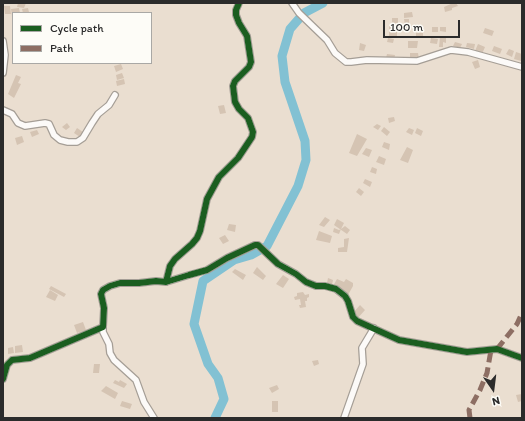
<!DOCTYPE html>
<html>
<head>
<meta charset="utf-8">
<style>
  body { margin:0 }
  #map { position:relative; width:525px; height:421px; overflow:hidden; background:#eaded0; font-family:Itim,sans-serif }
  canvas { display:block }
  .frame { position:absolute; inset:0; border:4px solid #2b2b2b; pointer-events:none }
  .legend { position:absolute; left:12px; top:12px; width:140px; height:52px; box-sizing:border-box; background:#fdfcf7; border:1px solid #a9a8a5; margin:0; padding:5px 7px; list-style:none; font-size:12px; color:#2b2b2b }
  .legend li { display:flex; align-items:center; gap:8px; height:20px }
  .legend b { width:20px; border:1px solid #a9a8a5 }
  .north { position:absolute; left:473px; top:369px; width:40px; height:40px; -webkit-text-stroke:3px #fdfcf7; paint-order:stroke; rotate:166deg; font-size:11px; font-weight:700; line-height:16px; text-align:center; color:#2b2b2b }
  .north::after { content:''; display:block; margin:auto; width:14px; height:18px; background:#2b2b2b; clip-path:polygon(50% 0,100% 100%,50% 72%,0 100%) }
  .scale { position:absolute; left:383px; top:20px; width:77px; height:18px; box-sizing:border-box; border:2px solid #2b2b2b; border-top:0; padding-left:5px; font-size:12px; line-height:14px; white-space:nowrap; color:#2b2b2b; -webkit-text-stroke:3px #fdfcf7; paint-order:stroke }
</style>
</head>
<body>
<div id="map">
<canvas width="525" height="421"></canvas>
<div class="frame"></div>
<ul class="legend">
<li><b style="height:5px;background:#1b5e20"></b>Cycle path</li>
<li><b style="height:5px;background:#8d6e63"></b>Path</li>
</ul>
<div class="north">N</div>
<div class="scale">100 m</div>
</div>
<script>
const ctx = document.querySelector('canvas').getContext('2d');
ctx.lineJoin = 'round';
const poly = rows => new Path2D(rows.map(r => 'M' + r).join(''));
function strokePath(path, color, width, dash) { ctx.strokeStyle = color; ctx.lineWidth = width; ctx.lineCap = dash ? 'butt' : 'round'; ctx.setLineDash(dash || []); ctx.stroke(path); }
function fillPath(path, color) { ctx.fillStyle = color; ctx.fill(path, 'evenodd'); }
const river = poly([
  [215,418,224,399,218,378,208,364,194,324,203,281,234,260,251,255,267,246,298,186,306,160,305,141,285,82,282,56,290,29,304,13,323,3]
]);
const building = poly([
  [18,3,26,3,24,8,17,7],
  [453,3,456,3,458,6,452,8,452,10,445,12,444,7],
  [4,6,10,6,11,14,5,14],
  [19,8,20,13,13,13,13,16,12,16,11,9],
  [28,8,29,12,23,13,22,9],
  [412,12,413,17,404,18,404,13],
  [392,18,398,18,398,23,392,23],
  [404,19,409,19,409,24,405,25],
  [389,26,397,26,397,37,389,37],
  [400,26,407,26,407,30,400,31],
  [432,27,438,27,438,32,432,32],
  [440,27,446,27,446,32,440,31],
  [485,28,494,31,492,36,483,33],
  [416,33,423,33,423,37,416,38],
  [440,37,446,38,446,43,443,42,443,47,439,47],
  [388,38,394,39,393,43,387,42],
  [431,38,438,39,437,44,430,43],
  [408,41,418,41,417,48,408,48],
  [455,42,462,44,460,48,453,46],
  [360,43,366,45,364,51,359,50],
  [467,43,475,44,474,49,466,47],
  [478,44,485,47,482,54,475,51],
  [494,46,502,49,500,54,492,51],
  [509,49,514,51,512,57,506,54],
  [516,52,522,54,521,61,514,59],
  [410,53,418,53,419,59,410,60],
  [387,54,395,55,394,60,386,58],
  [478,60,480,67,475,69,472,62],
  [121,64,123,69,116,72,114,66],
  [122,73,124,78,117,80,116,75],
  [16,75,21,77,18,83,21,84,14,98,8,94],
  [124,79,125,84,117,86,116,81],
  [224,105,226,113,220,114,218,106],
  [394,117,395,121,389,123,388,118],
  [67,123,70,127,66,130,62,127],
  [377,124,381,126,378,130,373,127],
  [384,127,390,132,387,136,381,131],
  [77,128,83,132,80,137,74,133],
  [409,128,414,130,412,135,406,132],
  [417,128,423,131,421,136,415,133],
  [37,130,39,134,32,137,30,132],
  [357,134,367,139,357,156,349,153],
  [22,136,24,142,17,145,15,138],
  [384,142,390,144,389,150,382,147],
  [407,147,413,150,408,163,400,160],
  [366,148,372,150,369,157,362,154],
  [379,156,386,159,384,165,376,162],
  [372,167,377,169,376,174,370,172],
  [365,179,372,182,370,187,363,183],
  [359,188,364,192,361,196,356,192],
  [325,217,330,220,324,227,319,225],
  [337,219,344,223,341,229,345,226,350,230,347,234,334,225],
  [229,224,236,225,235,232,227,230],
  [334,228,339,230,341,229,339,234,333,232],
  [319,231,332,236,330,243,316,240],
  [225,235,229,241,223,244,219,238],
  [349,238,347,252,338,252,338,248,344,247,344,239],
  [257,267,266,276,263,280,253,273],
  [235,269,246,275,243,280,232,272],
  [283,275,289,279,283,288,276,284],
  [328,278,333,280,332,285,327,283],
  [337,279,344,282,346,279,353,283,353,286,348,295,333,286],
  [51,286,66,294,64,297,49,289],
  [50,290,58,295,55,301,46,297],
  [303,292,305,295,309,294,309,297,307,298,307,301,305,301,306,307,300,308,299,305,301,305,300,299,295,300,294,297,297,296,297,293],
  [360,305,365,310,357,319,353,313],
  [83,322,86,330,77,333,74,325],
  [22,345,23,352,15,353,15,346],
  [13,347,14,353,8,354,8,348],
  [318,360,319,364,314,366,312,361],
  [94,364,100,364,99,373,93,373],
  [115,380,119,382,120,380,127,384,124,388,113,383],
  [277,385,279,389,272,393,269,388],
  [106,386,118,393,115,399,101,391],
  [522,394,522,401,518,402,516,395],
  [122,401,132,404,130,409,120,406],
  [272,401,278,401,278,412,272,412]
]);
const minor = poly([
  [292,3,299,13,327,40,335,53,346,62,351,62,367,60,417,61,451,50,468,52,522,67],
  [3,41,5,55,3,73],
  [3,110,12,114,18,123,25,126,45,123,49,124,54,135,60,140,68,142,77,142,83,138,92,123,98,114,109,105,115,95],
  [166,282,170,266,175,259,192,244,197,238,200,231,207,199,219,177,238,158,252,137,253,132,248,118,239,109,235,102,233,86,235,81,249,67,251,62,247,36,239,23,236,15,236,10,239,3],
  [103,327,103,332,109,344,110,353,114,360,136,380,144,402,154,418],
  [3,379,7,365,12,360,30,358,103,327,104,308,101,294,103,290,110,286,120,283,139,283,156,281,166,282,189,275,207,270,227,258,255,245,258,245,278,264,296,274,306,282,316,286,325,286,336,289,345,296,348,301,353,317,357,321,399,340,467,352,497,349,522,358],
  [344,418,363,364,362,348,374,328]
]);
const quiet = poly([
  [497,349,517,324,522,313],
  [470,418,469,410,480,390,487,373,491,350]
]);
const cycleway = poly([
  [166,282,170,266,175,259,192,244,197,238,200,231,207,199,219,177,238,158,252,137,253,132,248,118,239,109,235,102,233,86,235,81,249,67,251,62,247,36,239,23,236,15,236,10,239,3],
  [3,379,7,365,12,360,30,358,103,327,104,308,101,294,103,290,110,286,120,283,139,283,156,281,166,282,189,275,207,270,227,258,255,245,258,245,278,264,296,274,306,282,316,286,325,286,336,289,345,296,348,301,353,317,357,321,399,340,467,352,497,349,522,358]
]);
strokePath(river, '#82c1d3', 9);
fillPath(building, '#d5c4b3');
strokePath(minor, '#a59e96', 8);
strokePath(minor, '#fcfaf8', 5.5);
strokePath(quiet, '#8d6e63', 5, [10, 5]);
strokePath(cycleway, '#1b5e20', 6);
</script>
</body>
</html>
